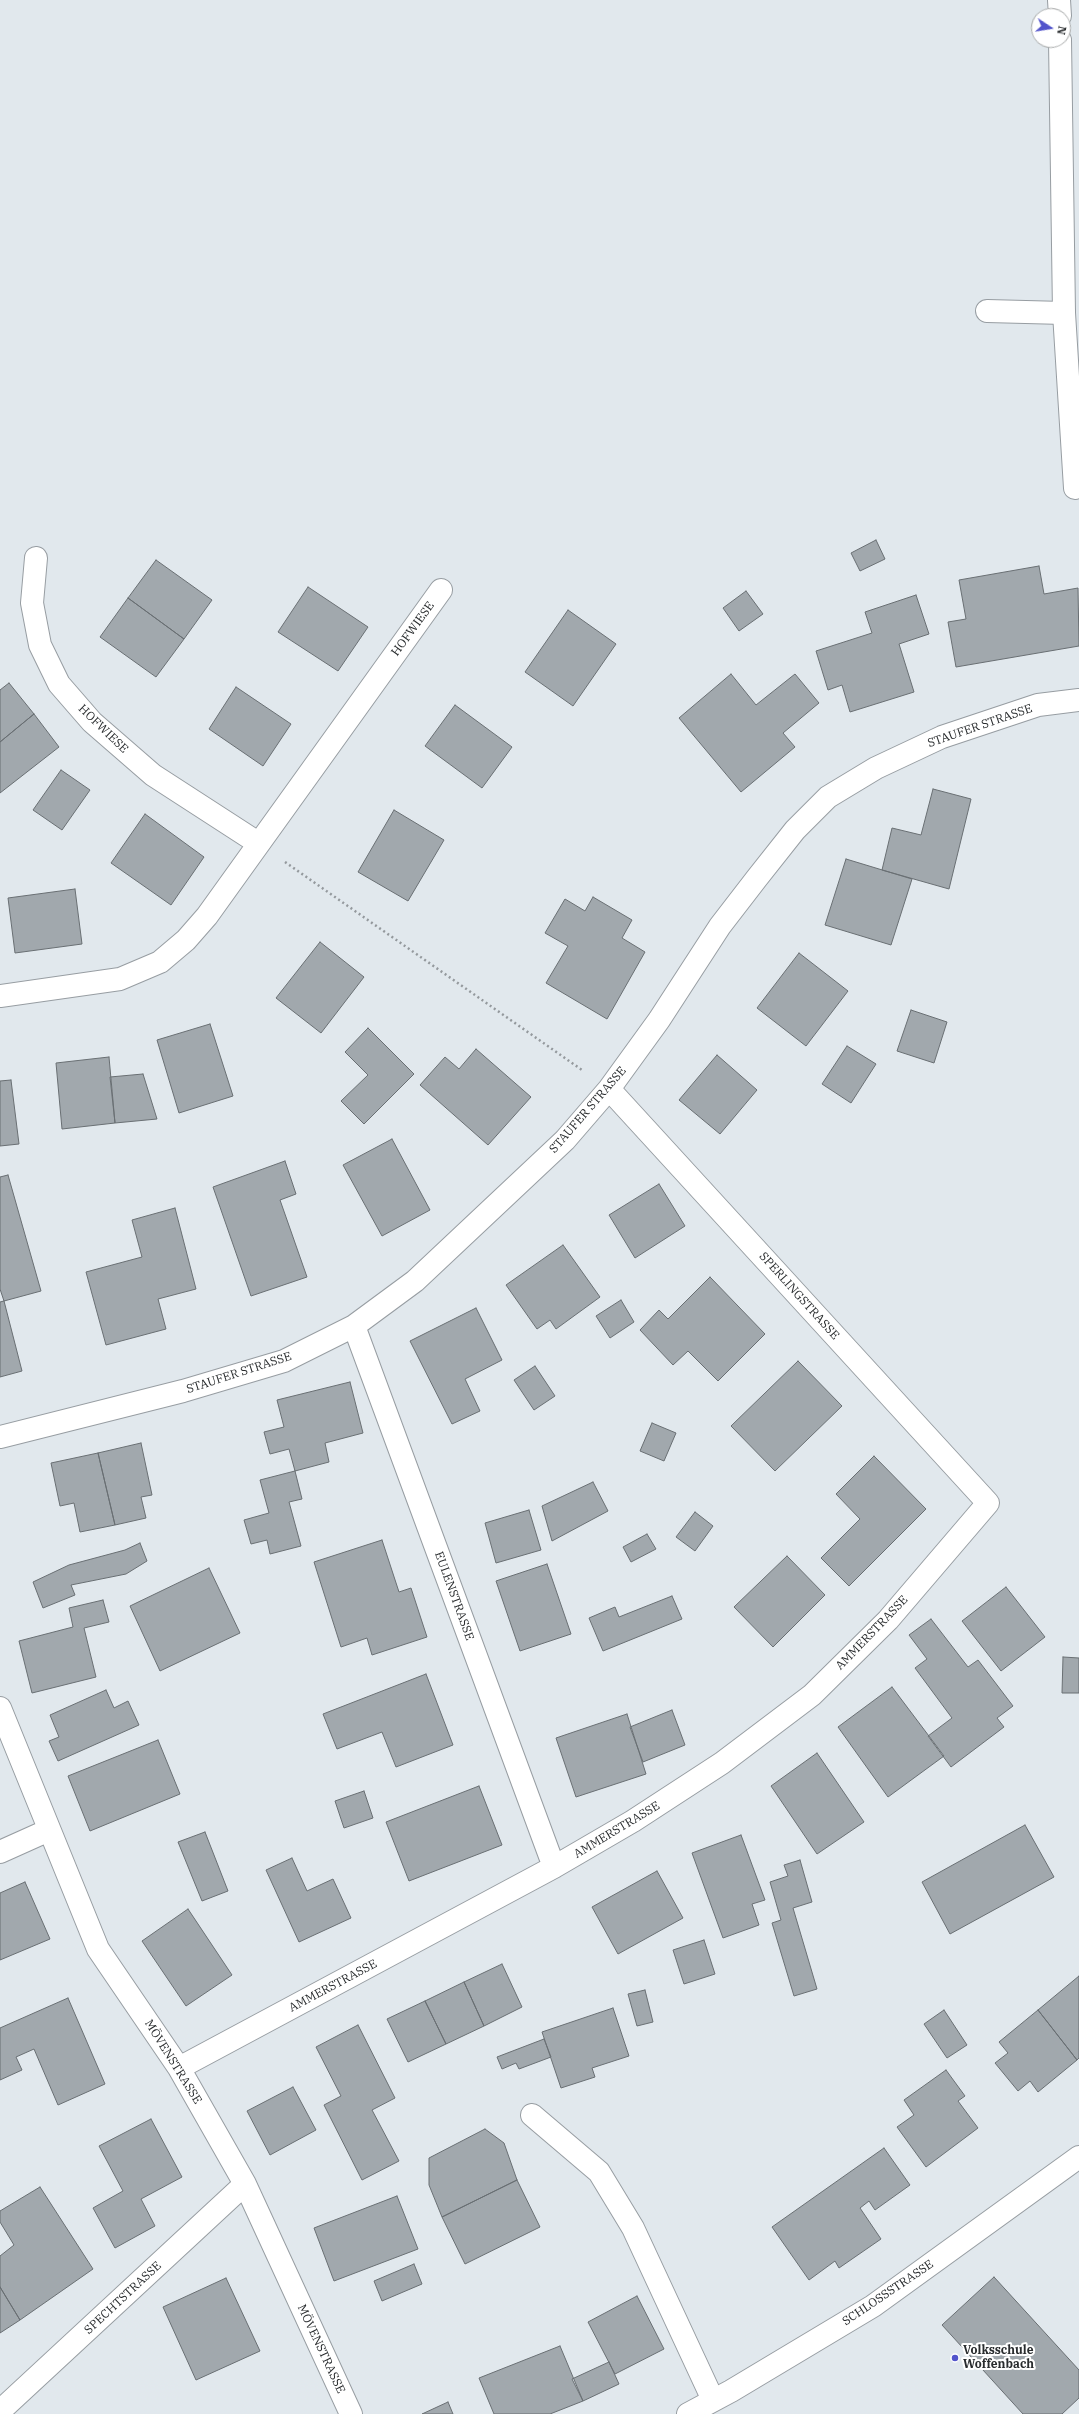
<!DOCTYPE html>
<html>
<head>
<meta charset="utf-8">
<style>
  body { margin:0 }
  #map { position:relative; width:1079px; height:2414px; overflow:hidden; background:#e1e8ed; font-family:"IBM Plex Serif",serif }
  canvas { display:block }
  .north { position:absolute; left:1031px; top:8px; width:40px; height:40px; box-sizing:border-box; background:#fff; border:1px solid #a9abab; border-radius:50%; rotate:102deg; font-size:11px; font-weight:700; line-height:16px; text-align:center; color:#292c2e }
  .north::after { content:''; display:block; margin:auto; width:14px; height:18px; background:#5254cb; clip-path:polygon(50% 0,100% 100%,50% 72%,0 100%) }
</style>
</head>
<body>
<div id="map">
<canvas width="1079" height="2414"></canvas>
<div class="north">N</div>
</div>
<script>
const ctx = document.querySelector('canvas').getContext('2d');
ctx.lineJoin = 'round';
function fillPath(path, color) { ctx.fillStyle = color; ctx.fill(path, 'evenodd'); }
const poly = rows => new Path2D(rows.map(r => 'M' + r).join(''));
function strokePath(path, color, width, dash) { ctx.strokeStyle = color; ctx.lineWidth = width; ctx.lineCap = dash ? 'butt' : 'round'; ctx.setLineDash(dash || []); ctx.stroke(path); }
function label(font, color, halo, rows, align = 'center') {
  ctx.font = font + ' "IBM Plex Serif",serif'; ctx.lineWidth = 4; ctx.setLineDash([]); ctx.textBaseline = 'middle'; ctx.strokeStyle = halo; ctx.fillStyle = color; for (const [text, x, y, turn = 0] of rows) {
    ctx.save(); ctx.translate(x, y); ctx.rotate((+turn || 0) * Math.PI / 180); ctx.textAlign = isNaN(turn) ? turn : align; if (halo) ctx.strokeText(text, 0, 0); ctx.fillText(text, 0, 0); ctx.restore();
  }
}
const building = poly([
  [876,540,885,559,860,571,851,553,876,540],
  [156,560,212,600,184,639,128,598,156,560],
  [1039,566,1044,594,1078,588,1079,646,956,667,948,622,966,619,959,580,1039,566],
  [308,587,368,627,338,671,278,632,308,587],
  [746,591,763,614,739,631,723,608,746,591],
  [916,595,929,634,899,644,914,692,850,712,842,685,828,690,816,651,872,633,865,612,916,595],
  [128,598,184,639,156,677,100,637,128,598],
  [568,610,616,644,573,706,525,672,568,610],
  [731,674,756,705,795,674,819,703,783,733,795,747,741,792,679,718,731,674],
  [9,683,34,714,0,742,0,690,9,683],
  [236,687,291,724,263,766,209,729,236,687],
  [455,705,512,747,482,788,425,746,455,705],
  [34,714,59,747,0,793,0,742,34,714],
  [61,770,90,790,62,830,33,810,61,770],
  [933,789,971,799,949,889,882,870,892,828,921,835,933,789],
  [394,810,444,840,408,901,358,872,394,810],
  [145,814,204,857,171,905,111,863,145,814],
  [846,859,912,879,891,945,825,925,846,859],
  [75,889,82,944,15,953,8,898,75,889],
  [593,897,632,920,622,938,645,952,607,1019,546,983,568,946,545,933,565,899,585,911,593,897],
  [320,942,364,977,321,1033,276,998,320,942],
  [799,953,848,991,806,1046,757,1008,799,953],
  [911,1010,947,1022,934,1063,897,1051,911,1010],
  [210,1024,233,1096,179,1113,157,1040,210,1024],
  [368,1028,414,1074,364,1124,341,1101,368,1075,345,1052,368,1028],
  [847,1046,876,1064,851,1103,822,1084,847,1046],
  [476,1049,531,1097,488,1145,420,1085,445,1057,459,1069,476,1049],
  [717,1055,757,1090,720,1134,679,1100,717,1055],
  [109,1057,115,1123,62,1129,56,1063,109,1057],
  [143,1074,157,1119,115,1123,110,1077,143,1074],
  [11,1080,19,1144,0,1146,0,1081,11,1080],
  [392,1139,430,1210,382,1236,343,1165,392,1139],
  [285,1161,296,1194,280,1200,307,1277,251,1296,213,1187,285,1161],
  [8,1175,41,1291,4,1301,0,1289,0,1177,8,1175],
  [659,1184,685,1226,635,1258,609,1215,659,1184],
  [175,1208,196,1289,158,1299,166,1329,106,1345,86,1272,142,1257,132,1220,175,1208],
  [563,1245,600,1297,556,1329,550,1320,537,1329,506,1285,563,1245],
  [710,1277,765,1334,718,1381,688,1351,673,1365,640,1330,659,1310,668,1319,710,1277],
  [621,1300,634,1322,610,1338,596,1316,621,1300],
  [4,1301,22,1371,0,1377,0,1302,4,1301],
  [476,1308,502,1360,465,1379,480,1411,452,1424,410,1341,476,1308],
  [798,1361,842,1406,775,1471,731,1426,798,1361],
  [535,1366,555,1396,534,1410,514,1380,535,1366],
  [350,1382,363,1433,325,1443,329,1462,295,1471,289,1449,270,1454,264,1432,284,1427,277,1400,350,1382],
  [652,1423,676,1433,664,1461,640,1451,652,1423],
  [141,1443,152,1495,141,1497,146,1518,115,1525,98,1453,141,1443],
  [98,1453,115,1525,80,1532,74,1503,60,1506,51,1463,98,1453],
  [874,1456,926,1509,849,1586,821,1558,860,1519,836,1494,874,1456],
  [295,1471,302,1499,289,1502,301,1546,270,1554,267,1540,251,1544,244,1520,269,1513,260,1480,295,1471],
  [593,1482,608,1511,552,1541,542,1506,593,1482],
  [529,1510,541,1550,496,1563,485,1523,529,1510],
  [695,1512,713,1526,695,1551,676,1537,695,1512],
  [647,1534,656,1549,631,1562,623,1547,647,1534],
  [382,1540,399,1592,411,1588,427,1637,372,1655,367,1638,341,1647,314,1562,382,1540],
  [140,1543,147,1561,126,1574,71,1585,75,1595,43,1608,33,1582,69,1565,125,1550,140,1543],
  [787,1556,825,1595,773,1647,734,1607,787,1556],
  [547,1564,571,1634,520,1651,496,1581,547,1564],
  [209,1568,240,1633,160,1671,130,1606,209,1568],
  [1006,1587,1045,1637,1001,1671,962,1621,1006,1587],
  [672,1596,682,1619,603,1651,589,1618,615,1607,619,1617,672,1596],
  [103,1600,109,1622,84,1628,96,1677,32,1693,19,1641,73,1627,69,1608,103,1600],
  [931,1619,968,1667,978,1660,1013,1706,997,1718,1004,1727,951,1767,928,1736,952,1718,915,1668,927,1659,909,1635,931,1619],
  [1063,1657,1079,1658,1079,1693,1062,1693,1063,1657],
  [426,1674,453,1745,396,1767,382,1732,337,1749,323,1714,426,1674],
  [892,1687,944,1756,888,1797,838,1727,892,1687],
  [106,1690,114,1708,128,1701,139,1725,58,1761,49,1741,59,1737,50,1715,106,1690],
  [672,1710,685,1745,643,1762,630,1727,672,1710],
  [627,1714,646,1774,576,1797,556,1738,627,1714],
  [158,1740,180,1794,90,1831,68,1776,158,1740],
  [817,1753,864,1822,817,1854,771,1786,817,1753],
  [479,1786,502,1845,409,1881,386,1822,479,1786],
  [364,1791,373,1818,344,1828,335,1801,364,1791],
  [1025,1825,1054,1877,950,1934,922,1882,1025,1825],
  [205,1832,228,1891,202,1901,178,1842,205,1832],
  [741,1835,765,1900,752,1904,759,1925,723,1938,692,1853,741,1835],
  [292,1858,307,1891,333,1879,351,1918,299,1942,266,1870,292,1858],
  [800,1860,812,1902,793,1908,817,1989,794,1996,772,1923,781,1920,770,1882,788,1876,784,1865,800,1860],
  [657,1871,683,1918,618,1954,592,1907,657,1871],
  [25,1882,50,1939,0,1960,0,1893,25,1882],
  [188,1909,232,1975,186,2006,142,1941,188,1909],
  [704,1940,715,1974,684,1984,673,1950,704,1940],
  [502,1964,522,2007,484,2026,464,1982,502,1964],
  [1079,1976,1079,2058,1077,2060,1038,2010,1079,1976],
  [464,1982,484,2026,446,2044,425,2001,464,1982],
  [645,1990,653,2022,637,2026,628,1994,645,1990],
  [68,1998,105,2084,58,2105,34,2049,16,2057,22,2070,0,2080,0,2028,68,1998],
  [425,2001,446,2044,408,2062,387,2019,425,2001],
  [613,2008,629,2056,592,2068,595,2077,561,2088,542,2032,613,2008],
  [944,2010,967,2045,947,2058,924,2024,944,2010],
  [1038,2010,1077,2060,1038,2092,1030,2081,1018,2091,995,2063,1008,2053,999,2042,1038,2010],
  [358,2025,395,2098,372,2110,399,2161,362,2180,324,2105,341,2096,316,2047,358,2025],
  [544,2039,551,2057,519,2069,516,2063,502,2069,497,2057,544,2039],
  [946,2070,965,2096,958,2101,978,2128,926,2167,897,2127,914,2115,904,2100,946,2070],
  [293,2087,316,2130,270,2155,247,2111,293,2087],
  [151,2119,182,2177,141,2199,155,2226,115,2248,93,2208,123,2191,99,2146,151,2119],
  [485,2129,504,2143,517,2180,442,2217,429,2185,429,2158,485,2129],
  [884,2148,910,2185,875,2210,869,2201,860,2208,881,2239,839,2268,835,2261,809,2280,772,2227,884,2148],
  [517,2180,540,2227,465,2264,442,2217,517,2180],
  [40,2187,93,2269,20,2320,0,2287,0,2256,14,2245,0,2222,0,2211,40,2187],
  [397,2196,418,2249,334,2281,314,2228,397,2196],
  [414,2264,422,2284,382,2301,374,2281,414,2264],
  [994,2277,1079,2370,1079,2398,1062,2414,1023,2414,942,2325,994,2277],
  [226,2278,260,2351,196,2380,163,2307,226,2278],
  [0,2287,20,2320,0,2333,0,2287],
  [637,2296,664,2349,615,2374,588,2322,637,2296],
  [560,2346,583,2401,550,2414,494,2414,479,2378,560,2346],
  [609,2362,619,2384,583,2401,572,2379,609,2362],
  [448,2402,453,2414,422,2414,448,2402]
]);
const path = poly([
  [285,862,582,1070]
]);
const service = poly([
  [987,311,1064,313],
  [532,2115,599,2172,633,2228,713,2400]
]);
const minor = poly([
  [1059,0,1060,16],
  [1060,40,1064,313,1075,488],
  [36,558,32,603,40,645,59,684,92,722,153,775,258,843],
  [0,996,120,979,160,962,186,940,207,916,441,590],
  [354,1326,554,1867],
  [0,1437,183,1391,284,1361,354,1326,415,1281,565,1140,609,1089,659,1020,720,926,757,878,795,830,828,797,876,768,942,737,1038,705,1079,700],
  [0,1708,98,1949,179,2068,245,2184,351,2414],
  [0,1852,49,1830],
  [179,2068,554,1867,633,1821,722,1763,812,1695,888,1620,988,1503,609,1089],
  [0,2411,245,2184],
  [688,2414,731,2391,873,2306,1079,2157]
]);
const markers = [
  [955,2358,4,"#5254cb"]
];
const streetNames = [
  ["HOFWIESE",413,629,-54],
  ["STAUFER STRASSE",980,726,-19],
  ["HOFWIESE",103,729,44],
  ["STAUFER STRASSE",588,1110,-49],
  ["SPERLINGSTRASSE",799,1296,48],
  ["STAUFER STRASSE",239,1373,-18],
  ["EULENSTRASSE",454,1596,70],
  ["AMMERSTRASSE",872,1633,-46],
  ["AMMERSTRASSE",617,1830,-31],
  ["AMMERSTRASSE",333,1986,-28],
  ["MÖVENSTRASSE",173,2062,58],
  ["SCHLOSSSTRASSE",888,2293,-34],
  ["SPECHTSTRASSE",123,2298,-43],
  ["MÖVENSTRASSE",321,2349,65]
];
const poiNames = [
  ["Volksschule",963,2351],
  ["Woffenbach",963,2365]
];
fillPath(building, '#a1a8ad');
strokePath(building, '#696f73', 1);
strokePath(service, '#979da2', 24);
strokePath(minor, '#979da2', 24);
strokePath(path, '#94999d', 2.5, [2, 3]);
strokePath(service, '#fff', 22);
strokePath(minor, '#fff', 22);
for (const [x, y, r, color] of markers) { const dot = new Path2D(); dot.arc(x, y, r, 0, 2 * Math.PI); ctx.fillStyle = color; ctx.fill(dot); strokePath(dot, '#fff', 1.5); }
label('12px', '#292c2e', '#fff', streetNames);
label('bold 12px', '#292c2e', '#fff', poiNames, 'left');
</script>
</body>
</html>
